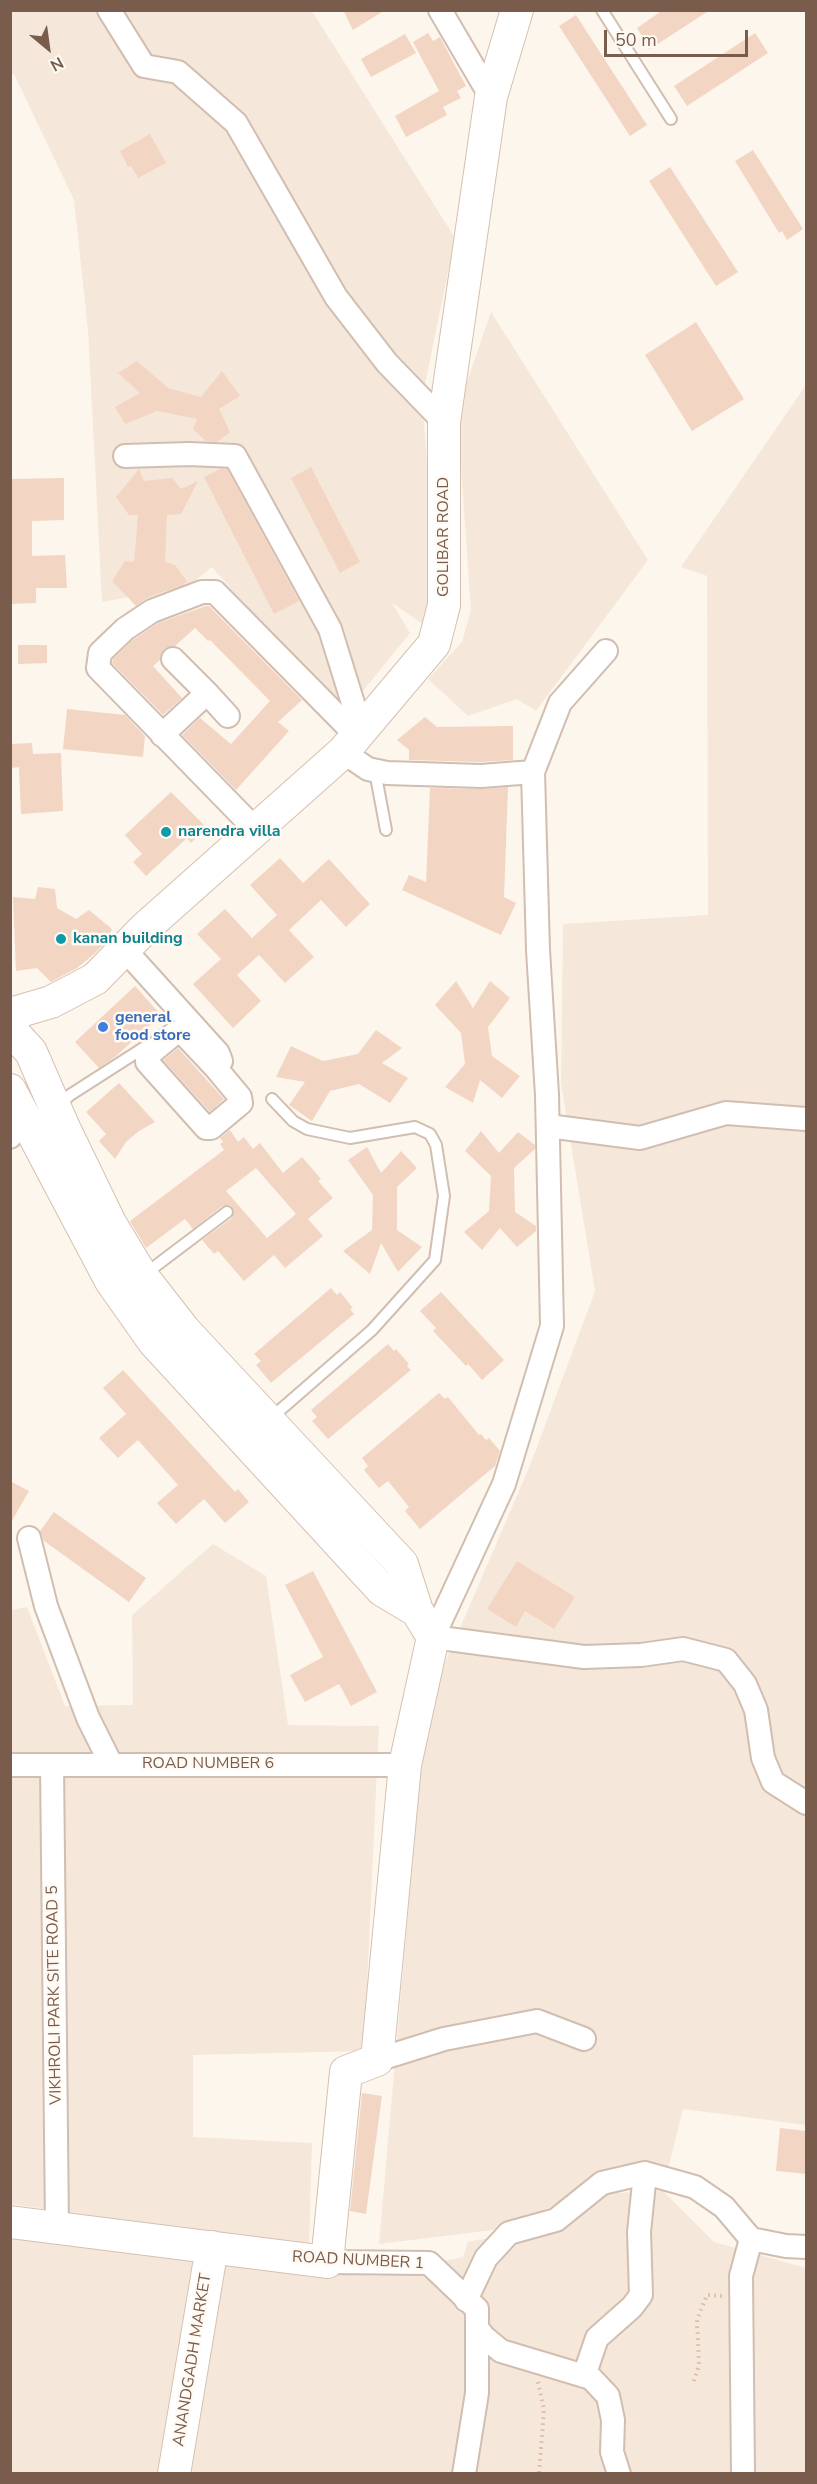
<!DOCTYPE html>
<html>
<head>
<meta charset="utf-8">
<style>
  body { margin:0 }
  #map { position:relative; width:817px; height:2484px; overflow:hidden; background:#fdf6ec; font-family:"Nunito Sans",sans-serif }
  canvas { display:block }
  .frame { position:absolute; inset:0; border:12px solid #7a5c4d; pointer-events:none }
  .north { position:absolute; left:18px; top:18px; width:60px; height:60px; -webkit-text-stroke:4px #fffaf3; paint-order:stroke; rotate:151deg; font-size:16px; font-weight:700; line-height:24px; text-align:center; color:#7a5c4d }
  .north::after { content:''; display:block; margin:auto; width:21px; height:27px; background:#7a5c4d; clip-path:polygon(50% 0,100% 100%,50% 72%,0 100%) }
  .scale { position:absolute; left:604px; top:30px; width:144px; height:27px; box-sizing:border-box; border:3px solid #7a5c4d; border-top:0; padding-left:8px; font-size:18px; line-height:21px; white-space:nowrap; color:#7a5c4d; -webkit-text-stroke:4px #fffaf3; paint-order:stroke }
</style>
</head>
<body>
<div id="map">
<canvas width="817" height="2484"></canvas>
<div class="frame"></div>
<div class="north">N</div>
<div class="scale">50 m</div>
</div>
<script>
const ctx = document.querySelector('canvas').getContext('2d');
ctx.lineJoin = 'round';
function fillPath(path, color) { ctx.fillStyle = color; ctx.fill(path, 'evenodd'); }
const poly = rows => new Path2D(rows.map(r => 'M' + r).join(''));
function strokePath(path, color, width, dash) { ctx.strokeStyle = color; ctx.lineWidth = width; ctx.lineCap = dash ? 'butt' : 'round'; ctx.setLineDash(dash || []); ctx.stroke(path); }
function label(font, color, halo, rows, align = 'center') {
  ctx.font = font + ' "Nunito Sans",sans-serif'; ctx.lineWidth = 5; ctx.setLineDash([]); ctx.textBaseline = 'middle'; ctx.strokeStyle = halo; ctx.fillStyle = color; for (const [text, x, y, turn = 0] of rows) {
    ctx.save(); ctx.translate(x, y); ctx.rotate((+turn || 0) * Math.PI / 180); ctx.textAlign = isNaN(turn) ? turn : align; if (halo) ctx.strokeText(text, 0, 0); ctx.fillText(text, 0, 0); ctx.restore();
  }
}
const residential = poly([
  [11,11,312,11,455,238,422,399,435,556,427,627,392,603,410,633,362,692,336,708,212,567,187,587,102,602,88,330,74,200,14,74,11,74],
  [491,312,648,560,536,711,517,699,468,716,428,679,462,642,471,610,457,411],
  [806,385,806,2125,683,2109,669,2166,589,2176,561,2203,493,2230,379,2244,426,1707,531,1463,595,1291,561,1083,563,924,708,915,707,576,681,567],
  [213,1544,266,1576,288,1725,379,1726,364,2051,193,2055,193,2137,312,2143,309,2248,11,2204,11,1610,27,1607,65,1706,133,1705,132,1615],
  [663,2191,714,2242,806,2268,806,2473,187,2474,219,2258,376,2276,463,2257,468,2242,556,2225,591,2194],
  [11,2236,196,2256,172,2409,159,2473,11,2474]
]);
const building = poly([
  [343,10,385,10,353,30],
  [663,10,710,10,650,49,637,28],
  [576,15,647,125,630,136,559,26],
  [428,33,433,41,440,37,466,86,457,91,461,98,443,107,447,115,406,137,395,116,439,91,413,42],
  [755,33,768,53,687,106,674,86],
  [405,34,416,53,371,77,361,59],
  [150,134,166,163,138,178,131,166,128,167,120,151],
  [753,150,803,229,787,240,782,231,779,233,735,161],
  [670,167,738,272,716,286,649,181],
  [696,322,744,399,692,431,645,355],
  [137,361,168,388,201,397,222,371,240,396,219,409,230,432,217,442,206,441,193,429,197,419,157,411,125,424,115,407,140,393,118,373],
  [311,467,360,562,340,573,291,478],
  [139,469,144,481,172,478,181,489,198,481,181,514,167,515,165,562,175,565,187,581,183,585,147,598,136,606,112,581,125,561,134,562,138,515,129,515,116,497],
  [220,469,227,469,299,601,274,614,204,477],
  [64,478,64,520,32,521,32,556,65,555,67,588,36,588,36,603,10,604,10,479],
  [206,606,209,606,302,700,278,722,289,731,236,790,182,735,200,718,231,744,270,701,210,640,208,641,195,628,175,646,164,649,160,660,153,666,182,698,163,715,112,663,113,659,133,640,158,623],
  [18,645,47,645,47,663,18,664],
  [67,709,125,715,145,736,143,757,63,749],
  [425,717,437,727,513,726,513,760,481,762,409,760,409,750,397,740],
  [32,743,33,754,61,753,63,811,21,814,19,767,12,768,10,744],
  [508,787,504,897,516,903,501,935,402,890,409,875,426,882,430,788,481,789],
  [171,792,207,828,191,843,187,838,146,876,133,862,142,854,125,835],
  [280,858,303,883,329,859,370,904,346,927,321,900,289,930,314,957,285,983,259,955,237,975,261,1001,233,1028,193,984,221,959,197,934,225,909,252,938,277,915,250,885],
  [38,887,55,889,57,908,76,919,89,910,112,929,104,944,93,955,77,968,51,982,37,968,16,971,13,897,35,899],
  [456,981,473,1008,490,981,510,998,488,1027,492,1056,520,1076,502,1098,480,1080,473,1103,445,1087,465,1064,461,1033,435,1005],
  [135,986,161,1015,115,1057,99,1068,75,1042],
  [376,1030,402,1048,382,1063,408,1078,390,1103,359,1084,330,1091,312,1121,289,1105,305,1082,276,1077,291,1046,323,1061,358,1054],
  [178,1048,224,1099,210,1112,163,1060],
  [119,1083,155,1122,139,1131,126,1142,115,1159,99,1141,106,1134,86,1112],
  [230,1130,238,1142,244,1137,253,1149,260,1143,283,1173,302,1157,321,1179,318,1181,333,1198,308,1219,323,1236,285,1268,274,1255,244,1281,218,1251,214,1254,202,1240,232,1218,234,1210,230,1205,222,1206,193,1229,185,1219,146,1248,130,1221,224,1150,220,1144,223,1142,220,1138],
  [256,1168,296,1214,267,1238,226,1191],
  [481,1131,499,1153,518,1132,535,1145,535,1149,514,1168,515,1212,536,1226,536,1231,517,1247,500,1228,482,1250,464,1232,489,1211,491,1176,465,1151],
  [367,1147,381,1173,401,1151,417,1168,397,1187,397,1230,422,1247,398,1272,381,1243,370,1274,343,1251,372,1230,373,1195,348,1160],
  [331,1288,337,1295,340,1292,353,1308,350,1309,354,1314,271,1383,256,1365,261,1361,254,1354],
  [441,1292,504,1360,482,1380,468,1364,466,1366,433,1331,436,1328,420,1311],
  [388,1344,394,1351,396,1349,409,1364,407,1366,411,1370,328,1439,312,1421,317,1417,311,1410],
  [123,1370,235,1492,238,1489,249,1502,225,1523,204,1499,176,1524,157,1503,178,1485,138,1440,118,1458,99,1438,126,1414,103,1388],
  [439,1393,445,1399,448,1397,479,1435,481,1434,486,1440,489,1438,500,1451,495,1466,420,1529,405,1511,409,1507,388,1481,379,1488,364,1470,368,1466,362,1458],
  [10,1481,29,1491,10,1524],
  [54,1512,146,1578,129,1602,44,1541,40,1531],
  [517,1561,575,1597,554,1629,525,1611,516,1627,487,1609],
  [313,1571,377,1692,351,1706,339,1684,305,1702,290,1675,323,1657,285,1585],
  [362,2093,382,2096,366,2214,350,2211],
  [780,2128,807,2131,807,2174,776,2171]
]);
const path = poly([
  [694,2381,699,2365,697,2320,707,2295,723,2296],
  [538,2382,544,2409,539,2474]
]);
const lane = poly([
  [602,10,671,119],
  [375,771,386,830],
  [59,1105,70,1095,148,1045],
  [145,1274,227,1212],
  [271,1418,372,1330,435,1260,444,1196,436,1145,430,1134,415,1127,350,1138,307,1129,293,1121,272,1099]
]);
const street = poly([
  [109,10,144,66,178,72,236,123,336,297,387,363,444,422],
  [440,10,491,97],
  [125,456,189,454,235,456,330,629,361,729],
  [606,651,560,703,533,772,538,950,547,1095,552,1326,504,1484,433,1637,584,1657,641,1655,683,1649,726,1660,745,1684,756,1710,763,1758,773,1782,806,1803],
  [173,659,207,693],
  [162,735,207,693,228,716],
  [343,752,368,769,387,773,481,776,533,772],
  [255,829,98,668,100,653,125,629,152,611,202,592,215,592,356,735],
  [125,950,218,1053,221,1061,215,1067,240,1097,241,1103,211,1128,206,1128,147,1062,147,1056,175,1033,182,1032,215,1067],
  [548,1126,640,1138,726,1113,806,1119],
  [10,1137,14,1097],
  [29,1538,46,1606,88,1718,111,1764],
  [10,1765,405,1765],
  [52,1765,57,2226],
  [377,2060,444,2039,537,2021,584,2039],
  [327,2262,429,2263,477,2309,477,2328,484,2337,501,2351,591,2378,608,2396,613,2420,612,2452,619,2474],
  [466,2300,486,2258,509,2233,556,2220,602,2183,645,2173,695,2187,724,2207,751,2239,786,2246,806,2247],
  [584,2376,597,2338,632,2307,641,2295,639,2232,645,2173],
  [464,2474,477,2393,477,2328],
  [743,2474,741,2276,751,2239]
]);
const secondary = poly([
  [10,1014,51,1002,95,979,145,928,343,752,434,644,444,605,444,422,491,97,517,10],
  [10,1029,31,1052,64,1128,110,1223,142,1276,185,1331,402,1564,417,1611,433,1637,405,1765,377,2060,346,2072,327,2262,10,2222],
  [10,1090,111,1281,154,1342,382,1590,417,1611],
  [174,2474,212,2247]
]);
const markers = [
  [166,832,6,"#0f9aa8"],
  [61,939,6,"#0f9aa8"],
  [103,1027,6,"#3f7fe0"]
];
const streetNames = [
  ["GOLIBAR ROAD",444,537,-90],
  ["ROAD NUMBER 6",208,1764],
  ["VIKHROLI PARK SITE ROAD 5",55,1995,-91],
  ["ROAD NUMBER 1",358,2261,3],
  ["ANANDGADH MARKET",193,2360,-81]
];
const cultureNames = [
  ["narendra villa",178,832],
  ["kanan building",73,939]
];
const shopNames = [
  ["general",115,1018],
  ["food store",115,1036]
];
fillPath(residential, '#f5e8da');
fillPath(building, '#f3d5c3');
strokePath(lane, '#d1beb0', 14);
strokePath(street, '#d1beb0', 26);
strokePath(secondary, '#d6c0b0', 34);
strokePath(path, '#d9b8a5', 4, [1.5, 4.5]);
strokePath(lane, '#fff', 10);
strokePath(street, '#fff', 22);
strokePath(secondary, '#fff', 32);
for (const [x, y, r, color] of markers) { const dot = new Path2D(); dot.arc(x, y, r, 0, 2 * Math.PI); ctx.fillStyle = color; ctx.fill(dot); strokePath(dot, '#fffaf3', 2); }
label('16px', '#7a5c4d', '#fffaf3', streetNames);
label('bold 16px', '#0d838f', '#fffaf3', cultureNames, 'left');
label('bold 16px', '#366cbe', '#fffaf3', shopNames, 'left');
</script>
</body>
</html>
